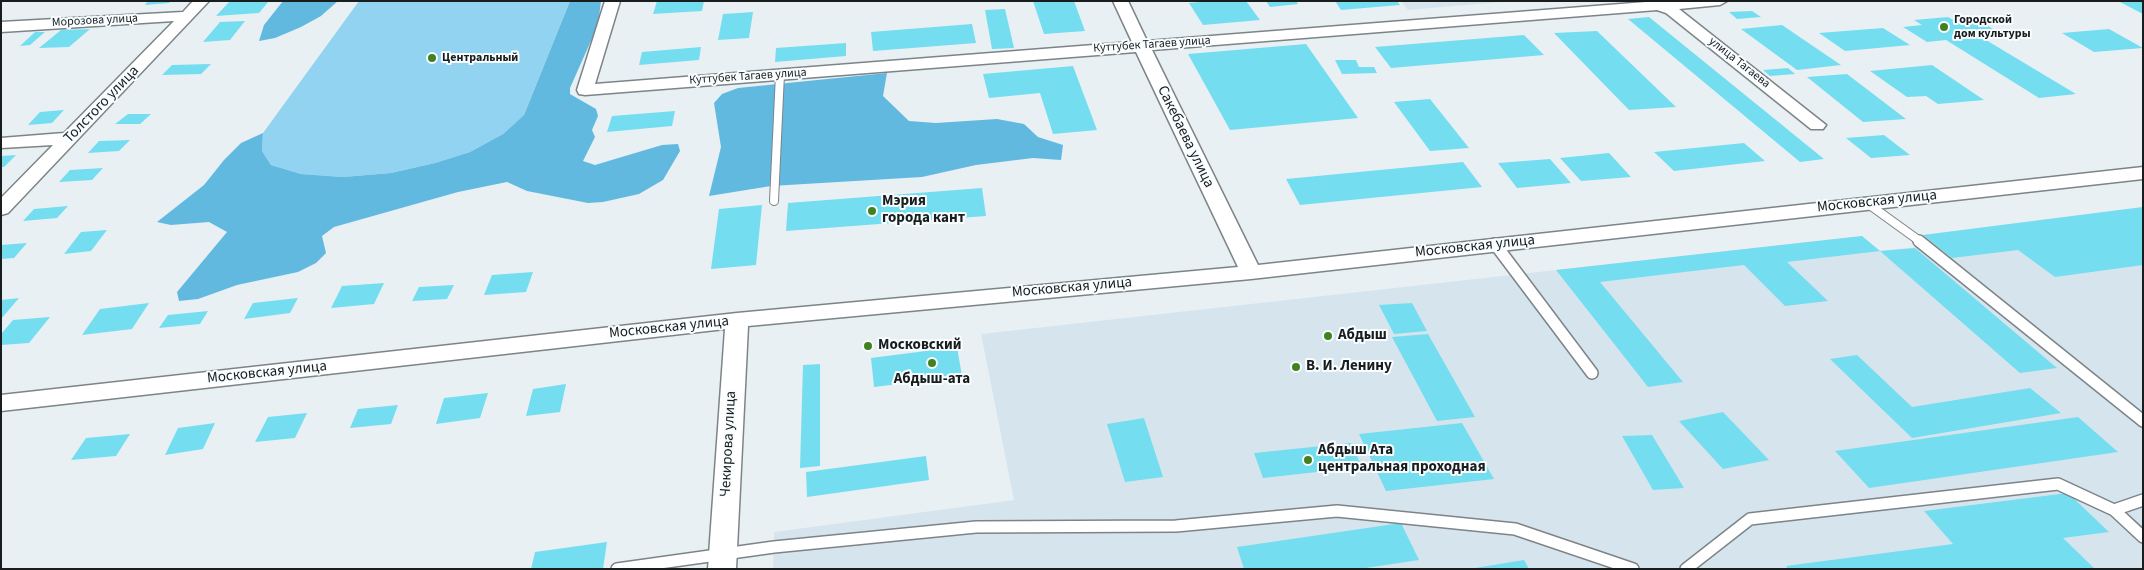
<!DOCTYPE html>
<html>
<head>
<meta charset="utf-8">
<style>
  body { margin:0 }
  #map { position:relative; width:2144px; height:570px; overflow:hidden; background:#e8f0f4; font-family:"Source Sans 3",sans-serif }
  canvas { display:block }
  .frame { position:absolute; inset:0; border:2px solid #1a1d1e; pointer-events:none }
</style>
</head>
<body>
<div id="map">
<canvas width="2144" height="570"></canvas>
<div class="frame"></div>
</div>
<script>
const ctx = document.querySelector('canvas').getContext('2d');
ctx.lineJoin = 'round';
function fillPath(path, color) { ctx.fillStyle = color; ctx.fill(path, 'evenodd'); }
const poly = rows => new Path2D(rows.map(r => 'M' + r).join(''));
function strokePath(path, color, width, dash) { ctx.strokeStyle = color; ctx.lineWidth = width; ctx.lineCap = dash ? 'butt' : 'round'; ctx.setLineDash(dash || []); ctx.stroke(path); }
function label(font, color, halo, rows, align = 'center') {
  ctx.font = font + ' "Source Sans 3",sans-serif'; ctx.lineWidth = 4; ctx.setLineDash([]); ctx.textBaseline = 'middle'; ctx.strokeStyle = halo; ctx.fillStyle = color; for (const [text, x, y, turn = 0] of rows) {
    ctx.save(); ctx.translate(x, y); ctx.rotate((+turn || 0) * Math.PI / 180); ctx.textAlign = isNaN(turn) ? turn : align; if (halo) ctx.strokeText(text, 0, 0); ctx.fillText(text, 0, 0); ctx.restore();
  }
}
const built = poly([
  [1401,1,1513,1,1408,10],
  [2143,207,2143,569,773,569,774,532,1014,500,981,334,1862,236,1880,251,1935,245,1923,235]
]);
const green = poly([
  [359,1,570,1,524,115,503,134,470,152,435,163,391,173,343,177,301,174,271,165,262,151,263,133]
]);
const forest = poly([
  [283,1,338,1,321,16,301,27,275,38,259,41,264,25],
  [570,1,601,1,598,25,570,88,570,94,596,109,598,116,592,130,595,137,583,161,595,165,662,145,678,144,680,151,663,180,639,194,603,202,588,203,527,191,507,182,458,192,334,227,322,236,326,253,316,263,298,272,237,285,198,299,179,301,177,292,227,232,209,222,171,225,157,222,204,185,224,160,241,143,263,133,262,151,271,165,301,174,343,177,391,173,435,163,470,152,503,134,524,115],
  [887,73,883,96,909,121,936,123,997,119,1024,124,1038,137,1063,145,1061,160,1033,158,976,165,922,177,771,186,709,196,721,147,714,103,722,94,738,88]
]);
const building = poly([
  [148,1,171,1,169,3,145,5],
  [230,1,269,1,259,13,216,16],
  [657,1,704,1,702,11,653,14],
  [1033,1,1074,1,1085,31,1044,34],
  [1210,1,1246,1,1260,20,1203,25,1189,3],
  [1266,1,1296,1,1298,4,1270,7],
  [1335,1,1397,1,1400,5,1341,10],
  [2118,1,2143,1,2143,14],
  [1005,9,1014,48,992,49,985,10],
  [1752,11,1761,17,1737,19,1729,12],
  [753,12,749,38,718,40,723,14],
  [1649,17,1824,159,1800,162,1628,19],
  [1948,17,1957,22,1978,20,2003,35,1981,37,2076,94,2039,98,1946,40,1927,42,1903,27,1922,25,1914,20],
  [245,21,230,40,203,42,220,22],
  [972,24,976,43,873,51,871,32],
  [1782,25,1841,65,1797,70,1741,29],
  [1883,28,1910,45,1845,51,1819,33],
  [90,29,69,47,39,48,61,30],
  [2109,29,2143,48,2094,52,2062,33],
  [1597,31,1676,107,1629,110,1554,33],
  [35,32,45,32,30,45,20,46],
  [1524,35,1544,55,1391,68,1375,47],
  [846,43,846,56,775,62,776,48],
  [1306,44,1358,118,1230,130,1188,54],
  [701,47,699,60,639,65,642,52],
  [1335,60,1356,60,1359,67,1374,67,1377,73,1342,74],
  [211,64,201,74,162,75,172,65],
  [1932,65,1984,100,1938,104,1926,96,1907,97,1870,71],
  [1073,66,1097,130,1053,134,1040,93,989,98,983,74],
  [1788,68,1795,74,1770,76,1763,70],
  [1847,74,1906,119,1863,122,1807,77],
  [1430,99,1469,148,1430,151,1394,102],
  [64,110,52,123,28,125,40,112],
  [675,111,672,126,607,132,612,116],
  [128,114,151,114,140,124,115,124],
  [1884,135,1910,155,1871,158,1846,138],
  [130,140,119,151,88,153,99,141],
  [1744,143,1765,161,1674,171,1654,152],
  [1609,153,1631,177,1581,181,1560,158],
  [16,155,4,167,1,167,1,156],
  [1550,159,1571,183,1517,188,1498,163],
  [1463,162,1482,187,1300,205,1286,179],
  [103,168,92,180,59,182,70,170],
  [982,188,986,216,786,231,788,203],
  [762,205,756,265,711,269,719,209],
  [68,206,57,218,23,221,34,209],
  [2143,207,2143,265,2055,277,2018,250,1952,258,1923,235],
  [107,230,91,251,64,254,81,232],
  [1862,236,1880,251,1787,262,1828,301,1785,306,1744,265,1600,282,1683,382,1648,387,1556,270],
  [27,243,14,258,1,259,1,245],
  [1915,248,2057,368,2020,373,1880,251],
  [533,272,526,292,484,295,492,275],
  [384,283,374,304,331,308,342,286],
  [454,285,447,299,412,301,419,287],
  [19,298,1,319,1,300],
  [298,298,290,313,244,319,253,303],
  [149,303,132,329,82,335,100,309],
  [1412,303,1427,331,1394,334,1379,305],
  [208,311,200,324,159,328,168,315],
  [50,317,29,343,1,345,1,334,13,320],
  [1428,334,1475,417,1437,421,1392,337],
  [957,347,962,376,874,387,871,358],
  [1857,355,1912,407,2030,388,2061,413,1912,438,1830,359],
  [820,364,820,466,800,468,803,365],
  [566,384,560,412,526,416,533,389],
  [488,393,480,418,436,424,444,398],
  [398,405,391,424,350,428,358,409],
  [1723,412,1769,460,1723,469,1679,421],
  [307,413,295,438,255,442,268,417],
  [2078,417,2118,452,1869,488,1835,451],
  [1144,418,1163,477,1125,482,1107,424],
  [215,423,203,449,165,455,178,428],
  [1462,423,1494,479,1386,491,1359,434],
  [130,434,116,456,71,460,86,438],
  [1652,435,1684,488,1653,490,1622,436],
  [1351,443,1362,467,1263,478,1254,453],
  [926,456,929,480,807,497,806,472],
  [2068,493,2109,532,2063,538,2095,569,1788,569,1786,566,1953,544,1924,511],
  [1401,523,1419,560,1359,569,1244,569,1237,547],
  [607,542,603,569,531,569,535,552],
  [1524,560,1529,569,1475,569,1475,568]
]);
const serviceFar1 = poly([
  [774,201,780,74],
  [1867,203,1921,242]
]);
const service = poly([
  [1919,241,2143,421],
  [1495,244,1592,373],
  [2143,500,2114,510,2143,537],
  [617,569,774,547,976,527,1176,526,1337,511,1515,529,1633,569],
  [1686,569,1750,519,2058,484,2114,510]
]);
const minor = poly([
  [193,1,209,1,8,213,1,215,1,198,53,145,1,148,1,138,64,133,174,21,1,32,1,22,183,12,193,1],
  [605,1,620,1,595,84,1132,42,1113,1,1128,1,1147,41,1659,1,1727,1,1720,5,1679,9,1826,125,1823,129,1811,129,1666,13,1657,10,1152,50,1258,265,2143,167,2143,179,1251,279,748,326,736,569,708,569,725,329,1,411,1,395,737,313,1238,267,1136,52,585,95,579,94,577,90,605,1]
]);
const markers = [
  [1944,27,5,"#428120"],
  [432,58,5,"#428120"],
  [872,211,5,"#428120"],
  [1328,336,5,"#428120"],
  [868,346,5,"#428120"],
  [932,363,5,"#428120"],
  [1296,367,5,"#428120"],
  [1308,460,5,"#428120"]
];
const farPoinames = [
  ["Городской",1954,20],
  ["дом культуры",1954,34],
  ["Центральный",442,58]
];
const farStreetnames = [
  ["Морозова улица",95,21,-3],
  ["Куттубек Тагаев улица",1152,45,-4],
  ["улица Тагаева",1739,63,38],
  ["Куттубек Тагаев улица",748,77,-4]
];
const streetNames = [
  ["Толстого улица",102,105,-46],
  ["Сакебаева улица",1185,137,64],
  ["Московская улица",1877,202,-6],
  ["Московская улица",1475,247,-6],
  ["Московская улица",1072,288,-5],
  ["Московская улица",669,328,-6],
  ["Московская улица",267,373,-6],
  ["Чекирова улица",729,444,-87]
];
const poiNames = [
  ["Мэрия",882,202],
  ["города кант",882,219],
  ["Абдыш",1338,336],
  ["Московский",878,346],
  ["В. И. Ленину",1306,367],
  ["Абдыш-ата",932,380,"center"],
  ["Абдыш Ата",1318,451],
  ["центральная проходная",1318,468]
];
fillPath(built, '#d6e5ed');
fillPath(green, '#92d3f1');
fillPath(forest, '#62b9df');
fillPath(building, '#75ddf0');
strokePath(serviceFar1, '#7d8487', 10);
strokePath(service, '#7d8487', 14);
strokePath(minor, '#7d8487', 3);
strokePath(serviceFar1, '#fff', 8);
strokePath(service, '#fff', 11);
fillPath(minor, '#fff');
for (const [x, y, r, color] of markers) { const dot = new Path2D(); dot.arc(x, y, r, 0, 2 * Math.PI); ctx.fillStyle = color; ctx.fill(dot); strokePath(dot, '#f8fdff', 2); }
label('bold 12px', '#1a1d1e', '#f8fdff', farPoinames, 'left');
label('12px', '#1a1d1e', '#f8fdff', farStreetnames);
label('15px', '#1a1d1e', '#f8fdff', streetNames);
label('bold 15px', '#1a1d1e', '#f8fdff', poiNames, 'left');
</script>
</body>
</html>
